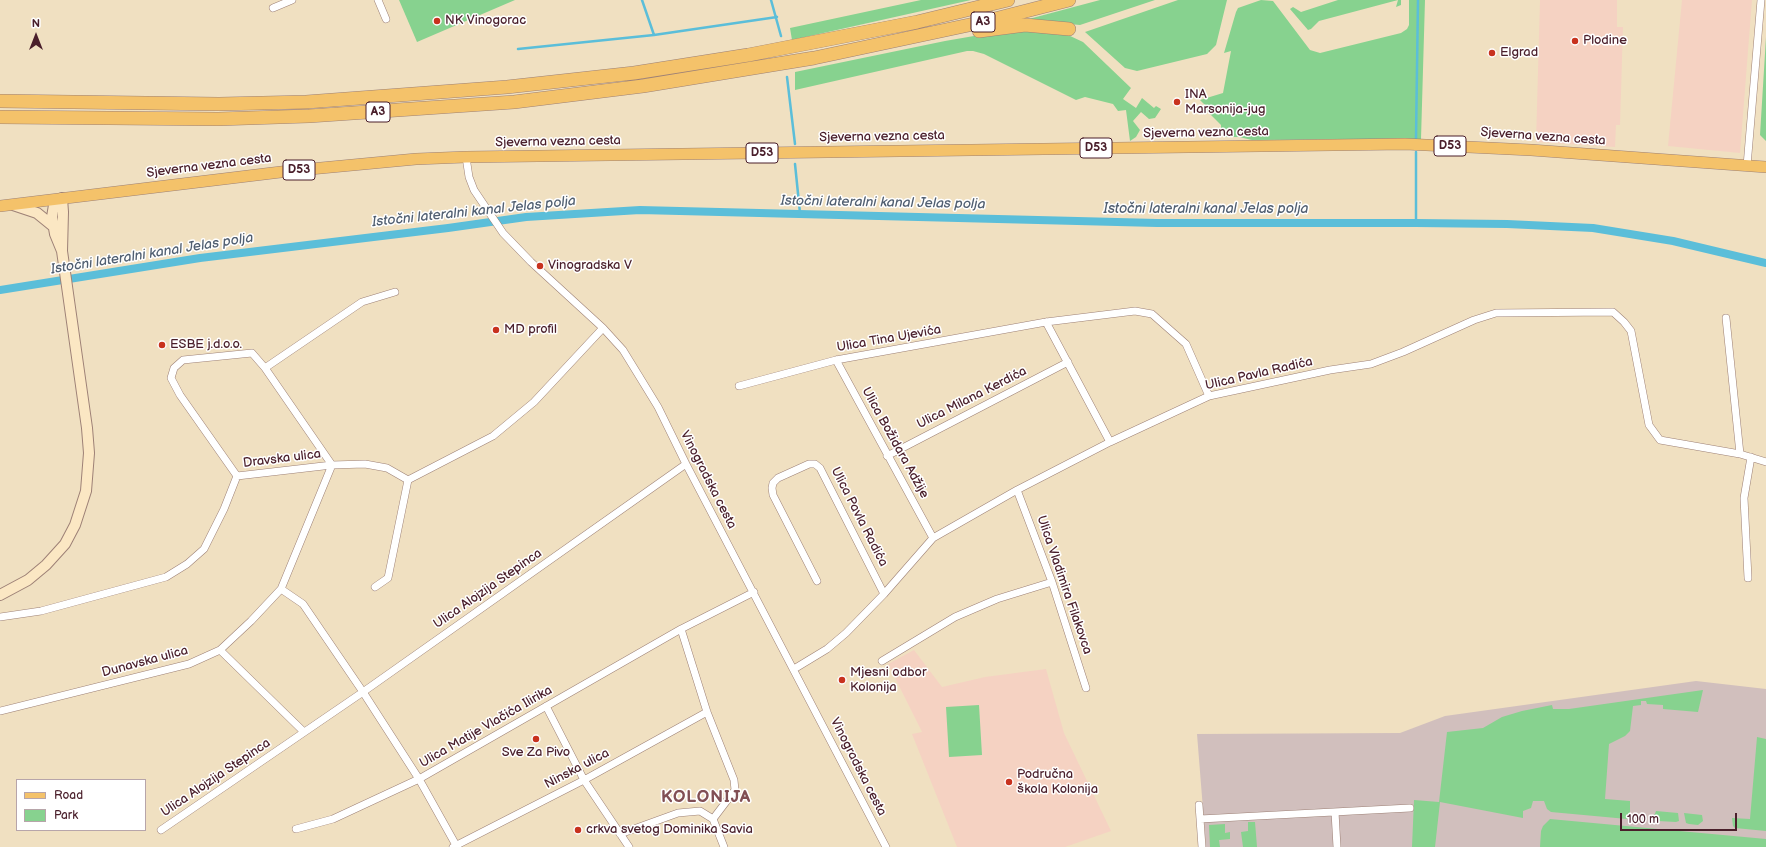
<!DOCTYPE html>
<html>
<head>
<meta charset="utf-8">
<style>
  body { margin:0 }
  #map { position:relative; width:1766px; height:847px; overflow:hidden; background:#f0e0c1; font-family:"Balsamiq Sans",sans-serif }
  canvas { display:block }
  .legend { position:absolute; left:16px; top:779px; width:130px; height:52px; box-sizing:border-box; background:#fff; border:1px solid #b7a5aa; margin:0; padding:5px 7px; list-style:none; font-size:12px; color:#4a1f2b }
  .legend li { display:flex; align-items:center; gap:8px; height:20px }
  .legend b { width:20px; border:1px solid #b7a5aa }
  .north { position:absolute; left:16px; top:16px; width:40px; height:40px; -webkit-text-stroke:3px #fff; paint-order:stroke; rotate:0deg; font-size:11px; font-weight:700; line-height:16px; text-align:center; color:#4a1f2b }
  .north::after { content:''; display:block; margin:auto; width:14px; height:18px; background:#4a1f2b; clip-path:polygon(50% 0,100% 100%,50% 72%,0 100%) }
  .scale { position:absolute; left:1620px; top:813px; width:117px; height:18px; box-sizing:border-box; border:2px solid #4a1f2b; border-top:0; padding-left:5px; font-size:12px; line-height:14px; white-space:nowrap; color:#4a1f2b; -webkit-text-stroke:3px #fff; paint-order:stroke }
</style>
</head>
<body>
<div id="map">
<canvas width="1766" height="847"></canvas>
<ul class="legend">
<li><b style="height:5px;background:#f4c26a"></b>Road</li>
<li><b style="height:11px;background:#87d28f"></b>Park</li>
</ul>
<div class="north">N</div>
<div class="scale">100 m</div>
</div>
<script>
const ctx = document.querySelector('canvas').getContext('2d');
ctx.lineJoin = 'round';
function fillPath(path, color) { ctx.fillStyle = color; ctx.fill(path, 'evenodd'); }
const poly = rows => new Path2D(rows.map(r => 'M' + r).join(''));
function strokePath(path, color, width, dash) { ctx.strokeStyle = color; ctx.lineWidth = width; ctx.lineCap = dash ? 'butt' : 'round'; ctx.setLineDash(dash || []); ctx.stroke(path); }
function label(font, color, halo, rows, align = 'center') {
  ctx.font = font + ' "Balsamiq Sans",sans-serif'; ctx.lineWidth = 3; ctx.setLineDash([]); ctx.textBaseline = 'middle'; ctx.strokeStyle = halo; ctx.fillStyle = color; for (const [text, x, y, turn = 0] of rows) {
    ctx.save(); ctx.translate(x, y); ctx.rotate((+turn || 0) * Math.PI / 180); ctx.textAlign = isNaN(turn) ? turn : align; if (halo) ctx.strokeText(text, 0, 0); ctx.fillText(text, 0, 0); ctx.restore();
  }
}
const built = poly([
  [1540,0,1617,0,1617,27,1623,27,1620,125,1616,125,1615,147,1536,142],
  [1682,0,1752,0,1740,153,1668,146],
  [914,650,942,687,985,677,1046,669,1064,733,1111,831,1065,847,957,847,912,734,922,732,888,664]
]);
const industrial = poly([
  [1696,681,1766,689,1766,847,1206,847,1197,734,1400,733,1445,716]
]);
const green = poly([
  [399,0,515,0,417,42],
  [921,0,971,0,792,40,790,28],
  [1100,0,1155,0,1080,25,1025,20],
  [1178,0,1227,0,1216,45,1207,54,1137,71,1125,68,1085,32],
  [1261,0,1273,1,1310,50,1320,53,1401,33,1407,29,1409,25,1409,0,1425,0,1421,139,1252,140,1239,137,1224,137,1221,134,1219,131,1221,131,1221,125,1204,108,1206,106,1200,100,1223,93,1231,51,1224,53,1236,12,1238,8],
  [1338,0,1401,0,1401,5,1396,7,1398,0,1319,21,1311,29,1308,30,1290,9,1293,7,1301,12],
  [1026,30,1068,35,1083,42,1131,88,1123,99,1136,108,1142,98,1154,108,1156,106,1161,109,1155,118,1149,119,1141,112,1133,121,1140,130,1136,137,1130,141,1126,110,1118,111,1113,104,1085,97,1076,100,984,54,973,51,967,51,795,90,795,72,945,41,997,32],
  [1766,37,1766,141,1760,135],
  [1703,690,1698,712,1663,709,1663,705,1647,704,1646,701,1641,701,1641,705,1633,706,1630,731,1625,736,1609,744,1605,799,1630,801,1630,815,1627,819,1551,812,1547,809,1544,801,1533,801,1531,808,1523,811,1523,818,1440,802,1435,847,1412,847,1414,800,1439,802,1447,732,1483,728,1502,717,1522,711,1552,705,1553,709,1569,709],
  [979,705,982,755,949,757,946,707],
  [1757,737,1766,739,1766,831,1735,828,1733,826,1732,818,1750,819],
  [1656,811,1678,813,1679,821,1676,822,1658,821,1654,816],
  [1684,813,1702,815,1703,821,1698,825,1689,824,1686,823],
  [1550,819,1766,839,1766,847,1540,847,1541,831,1543,826],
  [1248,822,1255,822,1257,847,1243,847,1241,832,1248,831],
  [1225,824,1225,833,1230,832,1230,839,1219,840,1220,847,1210,847,1209,825]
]);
const stream = poly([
  [642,0,654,35],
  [771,0,781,36],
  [518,49,654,35,777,17],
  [787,77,795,144],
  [1416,138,1418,0],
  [1416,152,1416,223],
  [795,164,800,213]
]);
const canal = poly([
  [0,290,200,258,448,228,526,217,640,210,1157,223,1416,223,1507,224,1593,228,1673,241,1766,263]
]);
const street = poly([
  [378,0,386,19],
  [273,8,292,0],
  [466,157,469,177,474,190,503,233,531,262,603,328,623,350,639,376,658,407,686,464,886,847],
  [1747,166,1761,0],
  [1726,318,1740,454],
  [1046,322,1110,442],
  [836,360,933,538],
  [265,368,362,302,395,292],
  [739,386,836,360,1046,322,1135,311,1152,314,1186,344,1209,396],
  [887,456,1068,362],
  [1017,490,1052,582,1086,688],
  [1748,578,1744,498,1751,457],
  [817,581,773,495,772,488,773,483,778,478,809,464,815,464,820,468,884,594],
  [375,587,388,578,408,480,493,436,534,402,603,328],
  [281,589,303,604,363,692,419,779,457,847],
  [0,617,41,611,166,577,187,564,204,549,224,509,237,476,332,465,365,464,387,468,408,480],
  [681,629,707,712,734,780,735,790,713,819],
  [220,650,304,732],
  [882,661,955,617,997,599,1052,582],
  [794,669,827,649,846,633,884,594,933,538,1017,490,1110,442,1209,396,1330,370,1371,364,1403,352,1474,320,1496,313,1613,312,1624,322,1631,331,1649,425,1660,440,1740,454,1766,462],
  [546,706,584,780,629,847],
  [0,711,189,664,220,650,251,621,281,589,332,465,265,368,252,353,183,360,174,368,171,378,180,395,237,476],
  [1199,805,1202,847],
  [1335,812,1337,847],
  [1200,819,1410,808],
  [296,829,333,819,419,779,681,629,754,592],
  [161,830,363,692,686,464],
  [620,834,678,813,700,811,713,819,724,847],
  [453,847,584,780,707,712]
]);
const secondary = poly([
  [13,205,37,213,53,226],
  [0,595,28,580,46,565,65,544,75,525,86,491,89,453,87,428,62,251,63,212,62,198,54,205,52,217,55,234,62,251]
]);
const primary = poly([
  [0,206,289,171,416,159,466,157,1405,144,1531,150,1766,167]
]);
const highway = poly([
  [979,31,1025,25,1069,29],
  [0,101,219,104,306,102,507,87,634,73,748,55,917,22,1008,0],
  [0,117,218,119,309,116,514,102,643,86,814,58,983,22,1069,0]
]);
const markers = [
  [437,21,4,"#c8321e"],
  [1575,41,4,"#c8321e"],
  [1492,53,4,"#c8321e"],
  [1177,102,4,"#c8321e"],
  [540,266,4,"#c8321e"],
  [496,330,4,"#c8321e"],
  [162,345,4,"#c8321e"],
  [842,680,4,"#c8321e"],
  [536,739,4,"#c8321e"],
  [1009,782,4,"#c8321e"],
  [578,830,4,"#c8321e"]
];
const shields = [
  [983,22,24],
  [378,112,24],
  [1450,146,32],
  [1096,148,32],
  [762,153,32],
  [299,170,32]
];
const shieldNames = [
  ["A3",983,22],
  ["A3",378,112],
  ["D53",1450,146],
  ["D53",1096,148],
  ["D53",762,153],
  ["D53",299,170]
];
const poiNames = [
  ["NK Vinogorac",445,21],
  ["Plodine",1583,41],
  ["Elgrad",1500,53],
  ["INA",1185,95],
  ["Marsonija-jug",1185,110],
  ["Vinogradska V",548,266],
  ["MD profil",504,330],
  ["ESBE j.d.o.o.",170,345],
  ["Mjesni odbor",850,673],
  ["Kolonija",850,688],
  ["Sve Za Pivo",536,753,"center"],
  ["Područna",1017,775],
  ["škola Kolonija",1017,790],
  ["crkva svetog Dominika Savia",586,830]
];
const streetNames = [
  ["Sjeverna vezna cesta",1206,133,-1],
  ["Sjeverna vezna cesta",882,137,-1],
  ["Sjeverna vezna cesta",1543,137,4],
  ["Sjeverna vezna cesta",558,142,-1],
  ["Sjeverna vezna cesta",209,166,-7],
  ["Ulica Tina Ujevića",889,339,-10],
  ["Ulica Pavla Radića",1259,374,-13],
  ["Ulica Milana Kerdića",972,398,-27],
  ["Ulica Božidara Adžije",895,443,61],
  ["Dravska ulica",282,459,-7],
  ["Vinogradska cesta",708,480,63],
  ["Ulica Pavla Radića",859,517,63],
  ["Ulica Vladimira Filakovca",1064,585,71],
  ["Ulica Alojzija Stepinca",488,589,-35],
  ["Dunavska ulica",145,662,-15],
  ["Ulica Matije Vlačića Ilirika",486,727,-30],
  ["Vinogradska cesta",858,767,63],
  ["Ninska ulica",577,769,-28],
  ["Ulica Alojzija Stepinca",216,778,-34]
];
const waterNames = [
  ["Istočni lateralni kanal Jelas polja",883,203,1],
  ["Istočni lateralni kanal Jelas polja",1206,209],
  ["Istočni lateralni kanal Jelas polja",474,212,-6],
  ["Istočni lateralni kanal Jelas polja",152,254,-9]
];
const districtNames = [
  ["KOLONIJA",706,798]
];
fillPath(built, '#f5d2c2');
fillPath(industrial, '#d1bfbd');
fillPath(green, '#87d28f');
strokePath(stream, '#5bbed9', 2.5);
strokePath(canal, '#5bbed9', 8);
strokePath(street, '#9d8076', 8);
strokePath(secondary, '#9d8076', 12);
strokePath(primary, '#9d8076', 12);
strokePath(highway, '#9d8076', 14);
strokePath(street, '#fff', 7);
strokePath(secondary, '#fbe7c3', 10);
strokePath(primary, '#f4c26a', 11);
strokePath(highway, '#f4c26a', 13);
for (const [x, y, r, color] of markers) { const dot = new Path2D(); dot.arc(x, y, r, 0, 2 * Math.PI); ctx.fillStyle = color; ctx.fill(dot); strokePath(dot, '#fff', 1.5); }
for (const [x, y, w] of shields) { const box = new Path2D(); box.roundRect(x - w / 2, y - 10, w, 20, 3); ctx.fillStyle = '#fff'; ctx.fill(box); strokePath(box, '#4a1f2b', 1); }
label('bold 12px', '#4a1f2b', null, shieldNames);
label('13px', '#4a1f2b', '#fff', poiNames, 'left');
label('13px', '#4a1f2b', '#fff', streetNames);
label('italic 14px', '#515f71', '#fff', waterNames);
ctx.letterSpacing = '1px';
label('bold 17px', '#814f54', '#fff', districtNames);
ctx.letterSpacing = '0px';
</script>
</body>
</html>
